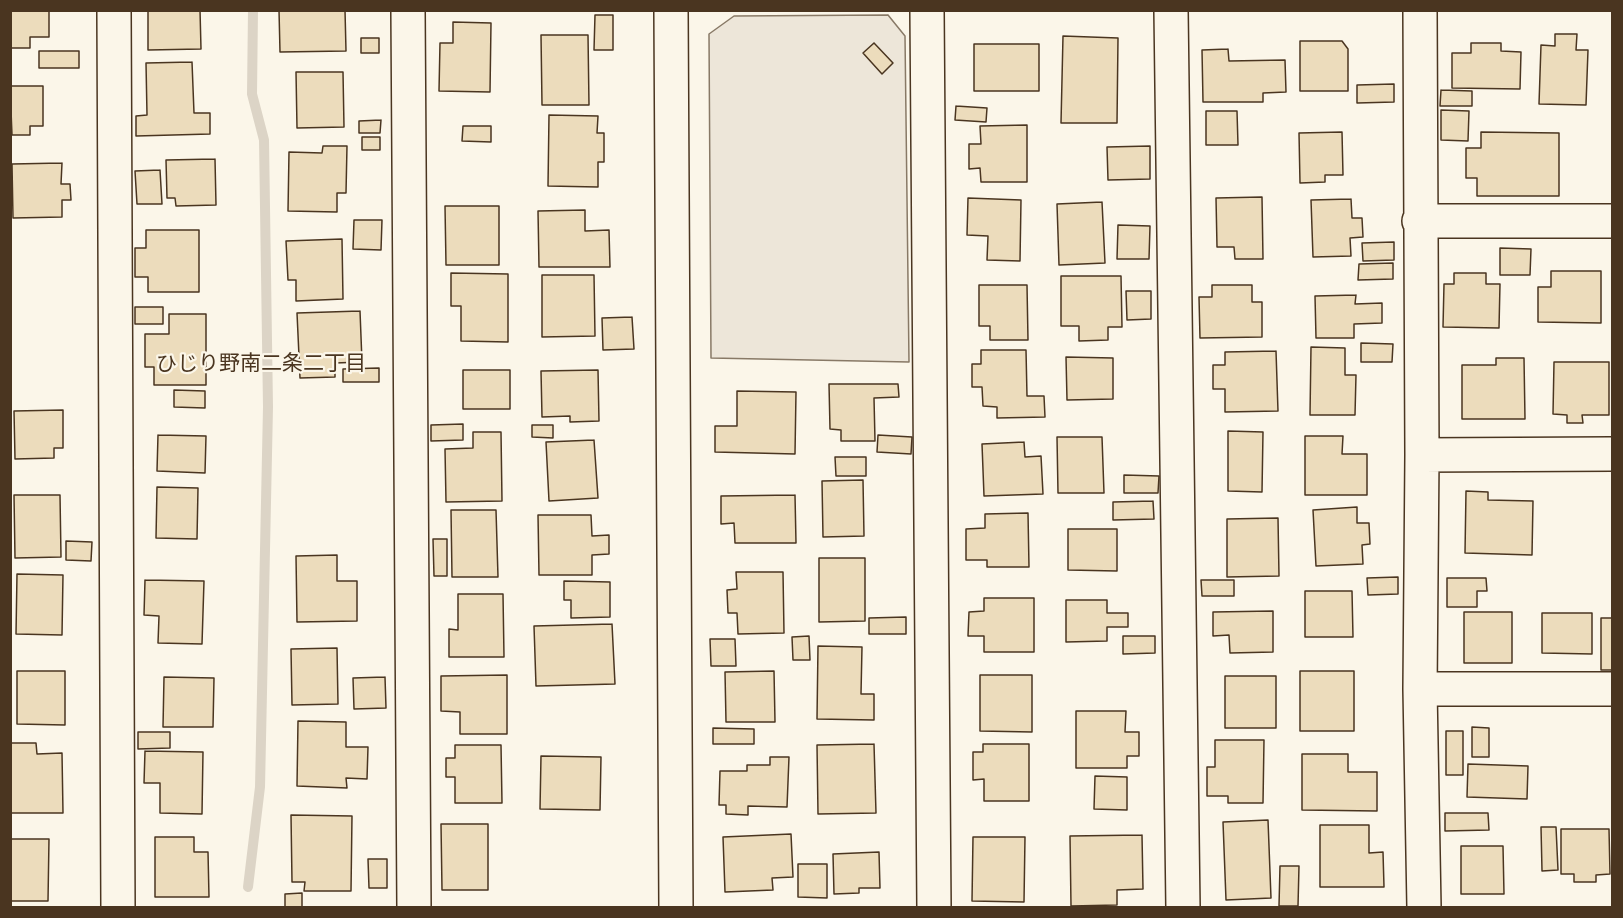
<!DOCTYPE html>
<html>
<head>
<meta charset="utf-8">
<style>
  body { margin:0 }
  #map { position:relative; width:1623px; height:918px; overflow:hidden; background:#fbf6e9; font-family:"Golos Text",sans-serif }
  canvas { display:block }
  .frame { position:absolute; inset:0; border:12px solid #4a3520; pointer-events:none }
</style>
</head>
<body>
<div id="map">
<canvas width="1623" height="918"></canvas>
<div class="frame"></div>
</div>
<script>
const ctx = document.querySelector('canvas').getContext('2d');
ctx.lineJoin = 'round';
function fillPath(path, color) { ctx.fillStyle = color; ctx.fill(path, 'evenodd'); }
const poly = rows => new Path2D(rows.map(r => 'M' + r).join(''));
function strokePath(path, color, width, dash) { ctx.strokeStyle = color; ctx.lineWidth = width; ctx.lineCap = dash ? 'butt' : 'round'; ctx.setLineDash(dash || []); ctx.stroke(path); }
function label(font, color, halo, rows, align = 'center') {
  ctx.font = font + ' "Golos Text","Noto Sans JP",sans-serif'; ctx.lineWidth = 4.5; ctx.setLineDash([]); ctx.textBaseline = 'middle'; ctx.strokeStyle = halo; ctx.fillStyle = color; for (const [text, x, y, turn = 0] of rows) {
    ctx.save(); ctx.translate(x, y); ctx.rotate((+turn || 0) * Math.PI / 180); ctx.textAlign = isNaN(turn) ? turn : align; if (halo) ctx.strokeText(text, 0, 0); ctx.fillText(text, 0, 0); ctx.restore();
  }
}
const green = poly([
  [888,15,905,36,909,362,711,358,709,34,734,16,888,15]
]);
const stream = poly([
  [248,887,260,787,268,407,264,140,252,94,253,10]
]);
const building = poly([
  [10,10,49,10,49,37,30,37,30,48,10,48,10,10],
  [148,10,200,10,201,49,148,50,148,10],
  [279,10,345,10,346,51,280,52,279,10],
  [595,15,613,15,613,50,594,50,595,15],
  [453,22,491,23,490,92,439,91,440,43,453,43,453,22],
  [1555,34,1577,34,1576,50,1588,50,1586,105,1539,104,1541,45,1555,46,1555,34],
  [541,35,588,35,589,105,542,105,541,35],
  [1063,36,1118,38,1117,123,1061,123,1063,36],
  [361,38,379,38,379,53,361,53,361,38],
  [1300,41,1342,41,1348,49,1348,91,1300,91,1300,41],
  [874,43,893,63,882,74,863,53,874,43],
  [1471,43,1501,43,1501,51,1521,52,1520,89,1452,88,1452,53,1471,53,1471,43],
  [974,44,1039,44,1039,91,974,91,974,44],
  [1228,49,1229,61,1285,60,1286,92,1263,93,1263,102,1203,102,1202,50,1228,49],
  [39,51,79,51,79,68,39,68,39,51],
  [192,62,194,113,210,113,210,134,136,136,136,116,147,115,146,63,192,62],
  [296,72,343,72,344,127,297,128,296,72],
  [1394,84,1394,102,1357,103,1357,85,1394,84],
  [10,86,43,86,43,126,30,126,30,135,12,135,10,86],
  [1441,90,1472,91,1472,106,1440,106,1441,90],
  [956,106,987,108,986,122,955,120,956,106],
  [1441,110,1469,111,1468,141,1441,140,1441,110],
  [1206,111,1237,111,1238,145,1206,145,1206,111],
  [549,115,598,116,597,133,604,133,604,162,598,162,598,187,548,186,549,115],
  [381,120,380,133,359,133,359,121,381,120],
  [1027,125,1027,182,981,182,980,168,969,169,969,144,981,144,980,126,1027,125],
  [463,126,491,126,491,142,462,141,463,126],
  [1342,132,1343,175,1325,175,1325,182,1300,183,1299,133,1342,132],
  [1481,132,1559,133,1559,196,1477,196,1477,178,1466,178,1466,148,1481,148,1481,132],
  [362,137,380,137,380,150,362,150,362,137],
  [323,146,347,146,346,193,337,193,337,212,288,211,289,152,322,153,323,146],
  [1150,146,1150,179,1108,180,1107,147,1150,146],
  [215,159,216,205,176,206,175,198,167,198,166,160,215,159],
  [62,163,61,184,70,184,71,200,62,200,62,217,13,218,12,164,62,163],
  [160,170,162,204,137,204,135,171,160,170],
  [1262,197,1263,259,1235,259,1234,247,1217,247,1216,198,1262,197],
  [968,198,1021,200,1020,261,987,260,988,236,967,235,968,198],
  [1351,199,1352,218,1362,218,1363,237,1350,238,1351,256,1313,257,1311,200,1351,199],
  [1102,202,1105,263,1059,265,1057,204,1102,202],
  [445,206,499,206,499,265,446,265,445,206],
  [585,210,585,231,609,230,610,267,539,267,538,211,585,210],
  [354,220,382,220,381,250,353,249,354,220],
  [1118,225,1150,226,1149,259,1117,259,1118,225],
  [146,230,199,230,199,292,148,292,148,277,135,277,135,248,146,248,146,230],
  [342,239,343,299,296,301,296,280,288,280,286,241,342,239],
  [1394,242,1394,260,1363,261,1362,243,1394,242],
  [1500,248,1531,249,1530,275,1500,275,1500,248],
  [1393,263,1393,279,1358,280,1359,264,1393,263],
  [1551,271,1601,271,1601,323,1538,322,1538,287,1551,287,1551,271],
  [451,273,508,274,508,342,461,341,461,306,451,306,451,273],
  [1454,273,1486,273,1486,284,1500,284,1499,328,1443,327,1444,284,1454,284,1454,273],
  [542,275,594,275,595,336,542,337,542,275],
  [1061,276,1121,276,1122,327,1108,327,1108,340,1079,341,1079,326,1061,326,1061,276],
  [979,285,1027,285,1028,340,990,340,990,326,979,326,979,285],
  [1212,285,1252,285,1252,302,1262,302,1262,337,1200,338,1199,297,1212,297,1212,285],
  [1126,291,1151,291,1151,319,1127,320,1126,291],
  [1356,295,1355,304,1382,303,1382,323,1354,324,1354,338,1316,338,1315,296,1356,295],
  [135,307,163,307,163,324,135,324,135,307],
  [360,311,362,362,335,363,335,377,300,378,297,313,360,311],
  [169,314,206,314,206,385,154,385,154,367,145,367,145,334,169,334,169,314],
  [632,317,634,349,603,350,602,318,632,317],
  [1361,343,1393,344,1392,362,1361,362,1361,343],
  [1311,347,1345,348,1345,375,1356,375,1355,415,1310,415,1311,347],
  [981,350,1026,350,1027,396,1044,396,1045,417,997,418,997,407,983,406,982,387,972,387,972,364,981,364,981,350],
  [1276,351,1278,411,1225,412,1225,389,1213,389,1213,365,1225,365,1225,352,1276,351],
  [1066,357,1113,358,1113,399,1067,400,1066,357],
  [1496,358,1524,358,1525,419,1462,419,1462,365,1496,365,1496,358],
  [1554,362,1609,362,1609,415,1582,415,1583,423,1567,423,1567,415,1553,414,1554,362],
  [379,368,379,382,343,382,343,369,379,368],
  [463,370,510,370,510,409,463,409,463,370],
  [598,370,599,421,570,422,570,416,542,417,541,371,598,370],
  [829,384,898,384,899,397,874,398,875,441,841,441,841,430,830,429,829,384],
  [174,390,205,391,205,408,174,407,174,390],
  [737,391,796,392,795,454,715,452,715,426,737,426,737,391],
  [63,410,63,448,54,448,54,458,15,459,14,411,63,410],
  [463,424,463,440,431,441,431,425,463,424],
  [532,425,553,425,553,438,532,437,532,425],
  [1228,431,1263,432,1262,492,1228,491,1228,431],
  [473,432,501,432,502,501,446,502,445,449,473,448,473,432],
  [158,435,206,436,205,473,157,471,158,435],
  [878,435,912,437,911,454,877,452,878,435],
  [1305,436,1343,436,1342,454,1367,454,1367,495,1305,495,1305,436],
  [1057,437,1102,437,1104,493,1058,493,1057,437],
  [594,440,598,498,549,501,546,442,594,440],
  [1024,442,1025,457,1041,456,1043,494,984,496,982,444,1024,442],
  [835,457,866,457,866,476,836,476,835,457],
  [1124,475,1159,476,1158,493,1124,493,1124,475],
  [863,480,864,536,823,537,822,481,863,480],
  [157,487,198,488,197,539,156,538,157,487],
  [1466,491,1488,492,1488,500,1533,501,1532,555,1465,553,1466,491],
  [14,495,60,495,61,557,15,558,14,495],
  [795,495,796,543,735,543,734,523,721,524,721,496,795,495],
  [1153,501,1154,519,1113,520,1113,502,1153,501],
  [1357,507,1357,523,1369,523,1370,544,1362,545,1363,564,1316,566,1313,510,1357,507],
  [451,510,496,510,498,577,452,577,451,510],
  [1028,513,1029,567,987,567,987,560,966,560,966,529,985,528,985,514,1028,513],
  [538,515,591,515,592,536,609,535,609,554,592,555,592,575,539,575,538,515],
  [1278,518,1279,576,1227,577,1227,519,1278,518],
  [1068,529,1117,529,1117,571,1068,570,1068,529],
  [433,539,447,539,447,576,434,576,433,539],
  [66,541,92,542,91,561,66,560,66,541],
  [337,555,337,581,357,581,357,621,297,622,296,556,337,555],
  [819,558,865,558,865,621,819,622,819,558],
  [736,572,783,572,784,633,738,634,737,613,728,613,727,590,737,589,736,572],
  [17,574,63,575,62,635,16,634,17,574],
  [1398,577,1398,594,1368,595,1367,578,1398,577],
  [1447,578,1486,578,1487,591,1477,591,1477,607,1447,607,1447,578],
  [145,580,204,581,202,644,158,643,159,616,144,615,145,580],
  [1201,580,1234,580,1234,596,1202,596,1201,580],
  [564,581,610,582,610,617,571,618,571,600,564,600,564,581],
  [1305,591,1352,591,1353,637,1305,637,1305,591],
  [458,594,503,594,504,657,449,657,449,629,458,630,458,594],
  [984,598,1034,598,1034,652,984,652,984,636,968,636,969,612,984,611,984,598],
  [1066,600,1107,600,1107,613,1128,613,1128,627,1107,627,1107,641,1066,642,1066,600],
  [1273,611,1273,652,1230,653,1229,635,1213,636,1213,612,1273,611],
  [1464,612,1512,612,1512,663,1464,663,1464,612],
  [1542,613,1592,613,1592,654,1542,653,1542,613],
  [906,617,906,634,869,634,869,618,906,617],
  [1601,618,1612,618,1612,670,1601,670,1601,618],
  [612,624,615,684,536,686,534,626,612,624],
  [809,636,810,660,793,660,792,637,809,636],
  [1123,636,1155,636,1155,653,1123,654,1123,636],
  [710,639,735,639,736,666,711,666,710,639],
  [818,646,862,647,861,694,874,694,874,720,817,719,818,646],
  [337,648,338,704,292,705,291,649,337,648],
  [17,671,65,671,65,725,17,724,17,671],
  [774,671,775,722,726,722,725,672,774,671],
  [1300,671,1354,671,1354,731,1300,731,1300,671],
  [507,675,507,734,460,734,460,712,441,711,441,676,507,675],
  [980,675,1032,675,1032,732,980,731,980,675],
  [1225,676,1276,676,1276,728,1225,728,1225,676],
  [164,677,214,678,213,727,163,727,164,677],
  [385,677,386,708,354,709,353,678,385,677],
  [1076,711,1126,711,1125,732,1139,732,1139,756,1127,756,1127,768,1076,768,1076,711],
  [298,721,346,722,346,747,368,747,367,779,346,778,347,788,297,786,298,721],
  [1472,727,1489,728,1489,757,1472,757,1472,727],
  [713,728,754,729,754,744,713,744,713,728],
  [1446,731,1463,731,1463,775,1446,775,1446,731],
  [138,732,170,732,170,748,138,749,138,732],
  [1215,740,1264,740,1263,803,1228,803,1228,796,1207,796,1207,767,1215,767,1215,740],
  [10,743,36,743,37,754,62,753,63,813,10,813,10,743],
  [874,744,876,813,818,814,817,745,874,744],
  [983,744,1029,744,1029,801,984,801,984,779,973,780,973,752,983,752,983,744],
  [455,745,501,745,502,803,455,803,455,777,446,777,446,758,455,758,455,745],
  [145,751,203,752,202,814,160,813,160,783,144,783,145,751],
  [1302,754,1348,754,1348,772,1377,772,1377,811,1302,810,1302,754],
  [541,756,601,757,600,810,540,809,541,756],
  [770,757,789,757,787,807,748,806,748,815,726,814,726,805,719,805,720,771,747,771,747,765,770,765,770,757],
  [1468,764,1528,766,1527,799,1467,797,1468,764],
  [1095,776,1127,777,1127,810,1094,809,1095,776],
  [1445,813,1488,813,1489,830,1445,831,1445,813],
  [291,815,352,816,351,891,304,891,305,882,292,882,291,815],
  [1268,820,1271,898,1226,900,1223,822,1268,820],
  [441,824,488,824,488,890,442,890,441,824],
  [1320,825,1369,825,1369,853,1383,852,1384,887,1320,887,1320,825],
  [1541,827,1556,827,1558,870,1542,871,1541,827],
  [1561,829,1609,829,1610,874,1596,875,1596,882,1574,882,1574,874,1561,874,1561,829],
  [791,834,793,877,772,878,773,890,725,892,723,837,791,834],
  [1142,835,1143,889,1117,890,1117,905,1071,906,1070,836,1142,835],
  [155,837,194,837,194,852,208,852,209,897,155,897,155,837],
  [973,837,1025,837,1024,902,972,901,973,837],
  [10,839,49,839,48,901,10,901,10,839],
  [1461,846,1503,846,1504,894,1461,894,1461,846],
  [879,852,880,888,859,888,859,893,834,894,833,854,879,852],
  [368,859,387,859,387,888,369,888,368,859],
  [798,864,827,864,827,898,798,897,798,864],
  [1280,866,1299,866,1298,906,1279,906,1280,866],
  [302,893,302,908,285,908,285,894,302,893]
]);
const street = poly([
  [114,10,118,908],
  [408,10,414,908],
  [927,10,934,908],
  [1171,10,1183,908],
  [1420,10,1422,455,1420,689,1424,908],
  [1419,221,1612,221],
  [1422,455,1612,454],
  [1420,689,1612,689]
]);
const secondary = poly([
  [671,10,676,908]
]);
const neighbourhoodNames = [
  ["ひじり野南二条二丁目",261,363]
];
fillPath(green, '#ede6d9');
strokePath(green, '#887966', 1.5);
strokePath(stream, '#dcd4c6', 10);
fillPath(building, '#ecdcbc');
strokePath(building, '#4a3520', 1.5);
strokePath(street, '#4a3520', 36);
strokePath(secondary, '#4a3520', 36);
strokePath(street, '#fbf6e9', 33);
strokePath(secondary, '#fbf6e9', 33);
label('21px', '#4a3520', '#fbf6e9', neighbourhoodNames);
</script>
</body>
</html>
